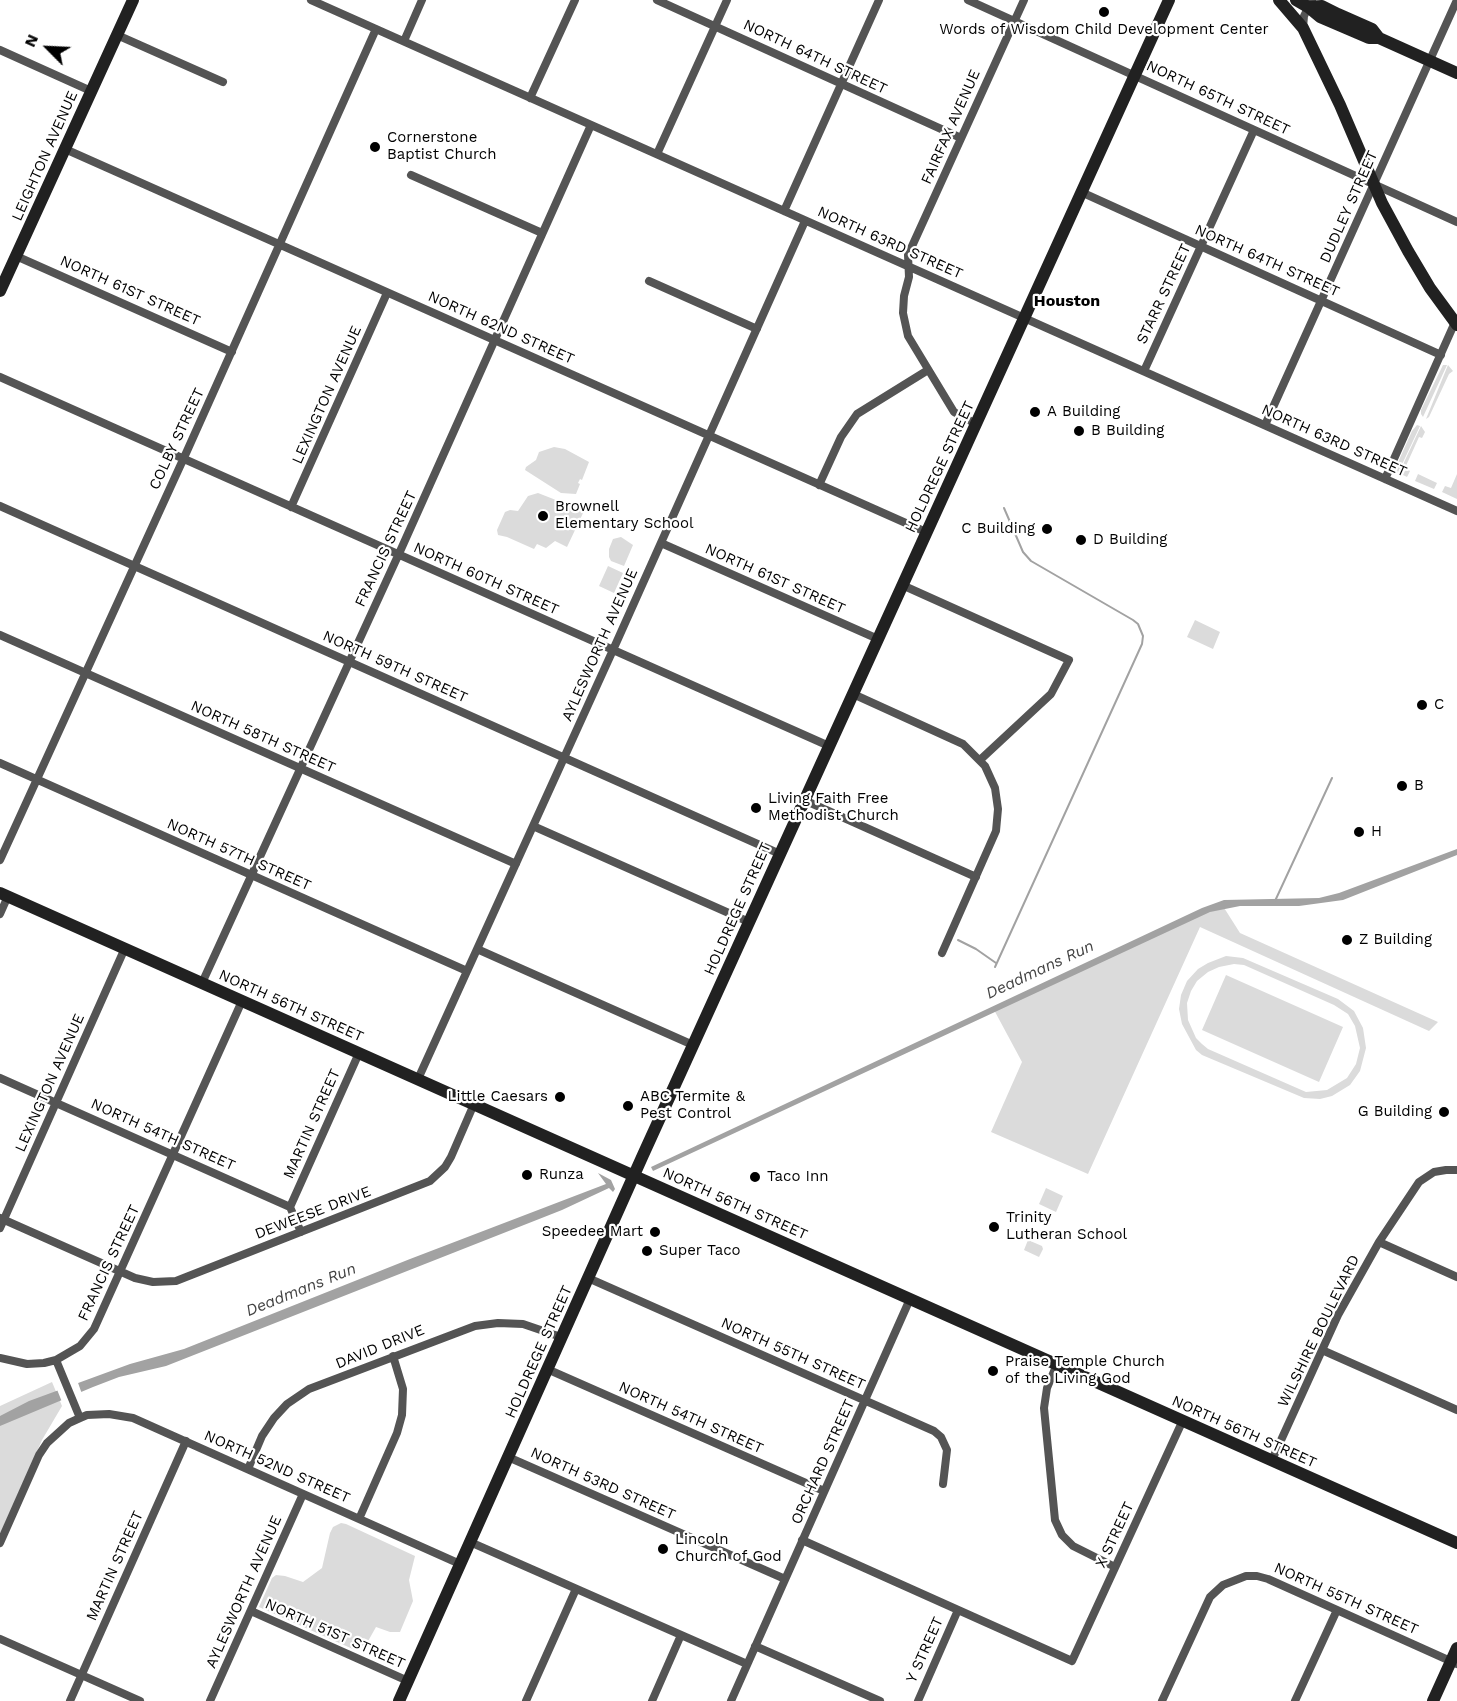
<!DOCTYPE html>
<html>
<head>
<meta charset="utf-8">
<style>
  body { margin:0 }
  #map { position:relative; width:1457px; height:1701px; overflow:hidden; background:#fff; font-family:"Work Sans",sans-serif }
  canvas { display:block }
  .north { position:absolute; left:18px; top:18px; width:60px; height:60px; -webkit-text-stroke:4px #fff; paint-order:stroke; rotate:294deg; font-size:16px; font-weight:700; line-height:24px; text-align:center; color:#000 }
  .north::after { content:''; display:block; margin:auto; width:21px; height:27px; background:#000; clip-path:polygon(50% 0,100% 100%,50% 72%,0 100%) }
</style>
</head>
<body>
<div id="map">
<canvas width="1457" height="1701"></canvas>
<div class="north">N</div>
</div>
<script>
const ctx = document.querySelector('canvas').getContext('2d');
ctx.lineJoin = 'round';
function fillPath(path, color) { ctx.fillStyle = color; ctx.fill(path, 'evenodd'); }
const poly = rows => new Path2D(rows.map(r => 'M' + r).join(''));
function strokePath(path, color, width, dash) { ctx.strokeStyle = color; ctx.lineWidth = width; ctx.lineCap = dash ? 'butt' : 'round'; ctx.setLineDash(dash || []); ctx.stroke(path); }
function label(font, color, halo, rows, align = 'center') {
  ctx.font = font + ' "Work Sans",sans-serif'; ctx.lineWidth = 4.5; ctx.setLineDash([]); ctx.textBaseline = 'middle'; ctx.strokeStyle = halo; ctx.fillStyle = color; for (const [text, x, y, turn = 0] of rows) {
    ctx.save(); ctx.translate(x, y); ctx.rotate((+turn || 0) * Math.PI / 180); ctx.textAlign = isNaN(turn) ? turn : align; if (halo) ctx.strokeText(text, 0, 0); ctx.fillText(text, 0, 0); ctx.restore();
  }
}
const green = poly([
  [1443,365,1447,365,1423,417,1421,414,1421,410],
  [1448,365,1453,371,1449,374,1429,417,1426,419],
  [1417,425,1420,426,1398,473,1395,469,1412,431],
  [1421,426,1425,432,1422,438,1419,437,1405,468,1410,471,1407,477,1399,473],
  [554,447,565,449,589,462,582,480,580,479,578,483,580,484,576,494,561,493,525,470,526,467,536,460,539,452],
  [1418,474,1437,483,1434,489,1415,481],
  [1457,474,1457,499,1442,492,1445,486,1451,488],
  [538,493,584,511,567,547,555,541,546,548,537,544,534,549,507,537,498,535,497,530,505,512,510,510,518,511,528,496],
  [621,537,633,545,624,566,611,561,609,557,609,549,613,539],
  [608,566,623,573,614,593,599,586],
  [1195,620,1220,632,1213,649,1187,637],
  [1221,903,1240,933,1438,1022,1429,1031,1200,927,1088,1174,991,1132,1022,1062,993,1008],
  [1226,956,1243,958,1338,999,1354,1011,1363,1028,1366,1048,1360,1071,1350,1085,1332,1096,1320,1099,1304,1098,1202,1055,1196,1050,1182,1024,1179,1009,1181,995,1187,981,1198,969,1208,963],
  [1234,964,1244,965,1334,1005,1348,1014,1355,1026,1360,1048,1356,1064,1347,1078,1327,1090,1306,1092,1208,1049,1202,1044,1196,1038,1188,1020,1187,1003,1191,991,1197,981,1208,972,1219,967],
  [1226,975,1343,1027,1319,1082,1202,1030],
  [1046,1188,1063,1196,1056,1212,1039,1204],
  [1028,1240,1042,1246,1043,1249,1039,1257,1024,1250],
  [52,1382,62,1406,42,1440,0,1534,0,1406],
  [341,1523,346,1524,415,1556,409,1580,413,1601,400,1632,390,1632,376,1627,367,1643,355,1650,259,1607,272,1578,276,1575,285,1576,303,1582,322,1568,330,1533,333,1527]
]);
const water = poly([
  [1457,849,1457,855,1343,900,1299,906,1240,906,1210,912,653,1171,651,1167,1202,908,1224,900,1319,898,1339,893],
  [598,1173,611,1180,615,1189,613,1192,609,1188,562,1210,166,1366,119,1377,93,1387,0,1426,0,1416,29,1401,130,1364,184,1349,410,1259,606,1184]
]);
const pier = poly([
  [77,1380,82,1394,62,1402,56,1387]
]);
const stream = poly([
  [1275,901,1332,778],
  [958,940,976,949,996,963],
  [995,967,1142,644,1143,636,1138,624,1133,620,1031,561,1023,552,1004,508]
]);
const street = poly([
  [311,0,1457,511],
  [657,0,961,138],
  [968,0,1457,222],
  [1303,28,1304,16,1312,0],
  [117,35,223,82],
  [404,41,422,0],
  [0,50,91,91],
  [530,98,575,0],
  [65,149,926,532],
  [657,154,727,0],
  [411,175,542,233],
  [1081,192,1441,355],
  [784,211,879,0],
  [16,256,232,352],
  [649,281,757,329],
  [1144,371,1254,130],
  [0,377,829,746],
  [976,424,954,412,908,336,903,313,904,296,909,277,908,255,1024,0],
  [1265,425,1457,0],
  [1385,479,1456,320],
  [819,485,841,437,857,414,928,370],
  [0,506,780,854],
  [291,507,387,293],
  [661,543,878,639],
  [902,585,1069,660,1051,694,980,760],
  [0,635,516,864],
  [853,694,963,744,985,766,995,788,998,809,996,831,942,953],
  [0,763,467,971],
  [804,800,976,877],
  [533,826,749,922],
  [0,860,187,451,376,29],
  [0,914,8,896],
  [477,949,693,1045],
  [202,983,402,547,591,125],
  [0,1078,290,1207,301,1232],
  [418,1079,613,650,805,221],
  [290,1207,359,1053],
  [0,1218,135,1278,153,1282,176,1281,430,1181,445,1167,451,1157,474,1104],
  [0,1228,125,948],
  [1379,1242,1457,1277],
  [588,1278,934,1431,941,1437,947,1450,943,1484],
  [1322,1350,1457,1410],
  [0,1358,27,1364,44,1363,56,1360,80,1346,94,1329,242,1001],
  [56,1360,80,1418],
  [1057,1364,1047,1388,1044,1408,1055,1520,1062,1535,1073,1546,1115,1567],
  [547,1369,824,1491],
  [508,1457,785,1579],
  [1272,1460,1338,1315,1379,1242,1419,1182,1434,1172,1446,1170,1457,1170],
  [248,1469,262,1436,274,1418,287,1404,309,1389,475,1326,498,1323,523,1324,561,1337],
  [359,1519,397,1433,402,1415,403,1389,393,1356],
  [802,1540,1072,1661,1183,1420],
  [470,1542,747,1664],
  [0,1543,39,1455,47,1443,69,1423,80,1418,87,1415,109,1414,133,1418,460,1564],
  [251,1611,408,1681],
  [0,1639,140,1701],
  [755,1646,880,1701],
  [70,1701,186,1441],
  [210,1701,303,1494],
  [526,1701,576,1589],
  [652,1701,681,1635],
  [731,1701,910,1299],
  [918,1701,958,1610],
  [1162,1701,1210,1597,1223,1585,1246,1576,1257,1576,1268,1579,1457,1664],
  [1295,1701,1337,1610]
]);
const secondary = poly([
  [1279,0,1303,28,1340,105,1382,203,1408,251,1430,288,1457,325],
  [1296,0,1308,7,1320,17,1369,38,1379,38,1457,73],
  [1308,7,1322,6,1338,14,1372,29,1379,38],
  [0,291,133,0],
  [0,893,1457,1543],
  [399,1701,643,1155,1169,0],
  [1433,1701,1457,1648]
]);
const markers = [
  [1104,12,6,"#000"],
  [375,147,6,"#000"],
  [1035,412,6,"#000"],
  [1079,431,6,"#000"],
  [543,516,6,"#000"],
  [1047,529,6,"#000"],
  [1081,540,6,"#000"],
  [1422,705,6,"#000"],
  [1402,786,6,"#000"],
  [756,808,6,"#000"],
  [1359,832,6,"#000"],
  [1347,940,6,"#000"],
  [560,1097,6,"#000"],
  [628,1106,6,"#000"],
  [1444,1112,6,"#000"],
  [527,1175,6,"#000"],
  [755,1177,6,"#000"],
  [994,1227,6,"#000"],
  [655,1232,6,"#000"],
  [647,1251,6,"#000"],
  [993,1371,6,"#000"],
  [663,1549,6,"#000"]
];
const poiNames = [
  ["Words of Wisdom Child Development Center",1104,30,"center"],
  ["Cornerstone",387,138],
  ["Baptist Church",387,155],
  ["A Building",1047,412],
  ["B Building",1091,431],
  ["Brownell",555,507],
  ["Elementary School",555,524],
  ["C Building",1035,529,"right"],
  ["D Building",1093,540],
  ["C",1434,705],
  ["B",1414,786],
  ["Living Faith Free",768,799],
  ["Methodist Church",768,816],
  ["H",1371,832],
  ["Z Building",1359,940],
  ["Little Caesars",548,1097,"right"],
  ["ABC Termite &",640,1097],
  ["Pest Control",640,1114],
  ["G Building",1432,1112,"right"],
  ["Runza",539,1175],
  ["Taco Inn",767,1177],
  ["Trinity",1006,1218],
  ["Lutheran School",1006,1235],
  ["Speedee Mart",643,1232,"right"],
  ["Super Taco",659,1251],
  ["Praise Temple Church",1005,1362],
  ["of the Living God",1005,1379],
  ["Lincoln",675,1540],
  ["Church of God",675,1557]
];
const streetNames = [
  ["NORTH 64TH STREET",815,57,25],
  ["NORTH 65TH STREET",1218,98,25],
  ["FAIRFAX AVENUE",951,127,-66],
  ["LEIGHTON AVENUE",45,156,-66],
  ["DUDLEY STREET",1349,207,-66],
  ["NORTH 63RD STREET",890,243,24],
  ["NORTH 64TH STREET",1267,261,24],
  ["NORTH 61ST STREET",130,291,24],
  ["STARR STREET",1164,294,-65],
  ["NORTH 62ND STREET",501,328,24],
  ["LEXINGTON AVENUE",327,395,-66],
  ["COLBY STREET",177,439,-65],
  ["NORTH 63RD STREET",1334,441,24],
  ["HOLDREGE STREET",940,467,-65],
  ["FRANCIS STREET",386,549,-65],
  ["NORTH 60TH STREET",486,579,24],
  ["NORTH 61ST STREET",775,579,24],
  ["AYLESWORTH AVENUE",600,645,-66],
  ["NORTH 59TH STREET",395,667,24],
  ["NORTH 58TH STREET",263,737,24],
  ["NORTH 57TH STREET",239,855,24],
  ["HOLDREGE STREET",738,909,-66],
  ["NORTH 56TH STREET",291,1006,24],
  ["LEXINGTON AVENUE",50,1083,-66],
  ["MARTIN STREET",312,1124,-66],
  ["NORTH 54TH STREET",163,1135,24],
  ["NORTH 56TH STREET",735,1204,24],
  ["DEWEESE DRIVE",313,1213,-21],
  ["FRANCIS STREET",109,1263,-65],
  ["WILSHIRE BOULEVARD",1319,1331,-64],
  ["DAVID DRIVE",380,1347,-22],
  ["HOLDREGE STREET",539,1352,-66],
  ["NORTH 55TH STREET",793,1354,24],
  ["NORTH 54TH STREET",691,1418,24],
  ["NORTH 56TH STREET",1244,1432,24],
  ["ORCHARD STREET",823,1462,-66],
  ["NORTH 52ND STREET",277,1467,24],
  ["NORTH 53RD STREET",603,1484,24],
  ["X STREET",1115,1535,-65],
  ["MARTIN STREET",115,1566,-66],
  ["AYLESWORTH AVENUE",244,1592,-66],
  ["NORTH 55TH STREET",1346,1599,24],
  ["NORTH 51ST STREET",335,1634,24],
  ["Y STREET",925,1650,-66]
];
const neighbourhoodNames = [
  ["Houston",1067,301]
];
const waterNames = [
  ["Deadmans Run",1040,970,-25],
  ["Deadmans Run",301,1290,-22]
];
fillPath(green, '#dbdbdb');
fillPath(water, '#a2a2a2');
fillPath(pier, '#fff');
strokePath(stream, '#a2a2a2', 2);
strokePath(street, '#545454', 8);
strokePath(secondary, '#212121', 12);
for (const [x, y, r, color] of markers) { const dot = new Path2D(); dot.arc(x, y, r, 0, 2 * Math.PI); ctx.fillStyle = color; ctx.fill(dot); strokePath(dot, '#fff', 2); }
label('15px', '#000', '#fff', poiNames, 'left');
label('15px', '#000', '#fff', streetNames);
label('bold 16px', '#000', '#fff', neighbourhoodNames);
label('italic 16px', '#434343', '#fff', waterNames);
</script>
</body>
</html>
